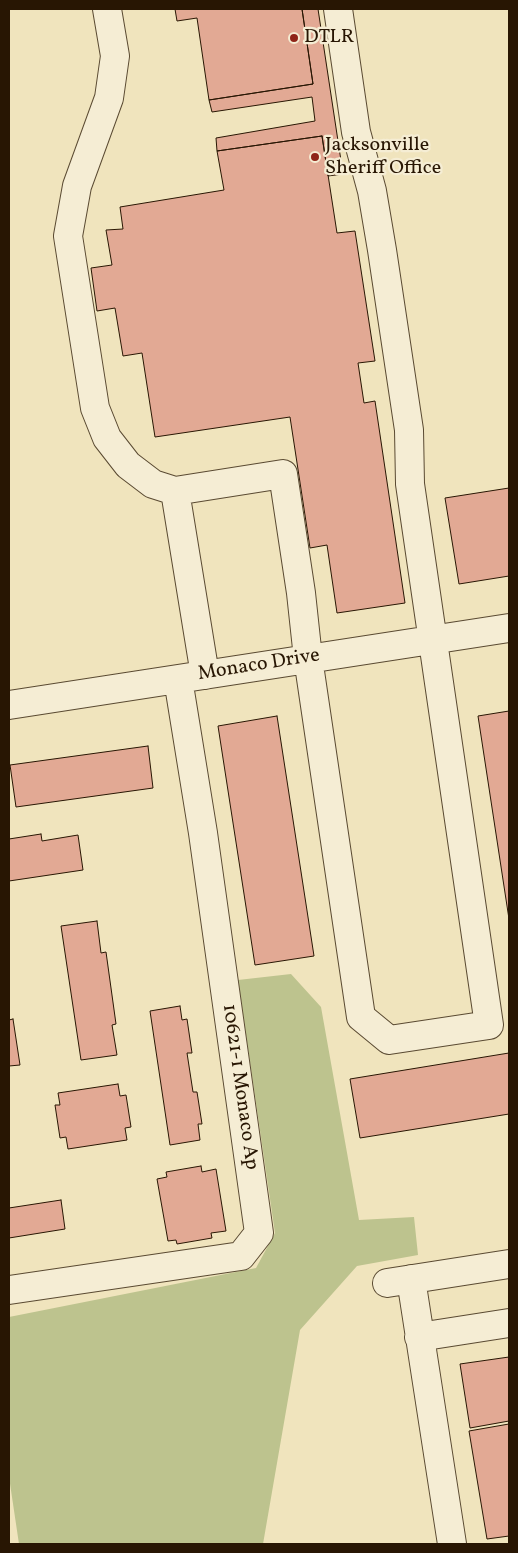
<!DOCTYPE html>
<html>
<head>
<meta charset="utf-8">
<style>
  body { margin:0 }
  #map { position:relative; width:518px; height:1553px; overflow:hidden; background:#f0e4bd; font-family:Vollkorn,serif }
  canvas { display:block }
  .frame { position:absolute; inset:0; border:10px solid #281603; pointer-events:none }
</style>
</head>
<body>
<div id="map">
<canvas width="518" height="1553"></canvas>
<div class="frame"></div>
</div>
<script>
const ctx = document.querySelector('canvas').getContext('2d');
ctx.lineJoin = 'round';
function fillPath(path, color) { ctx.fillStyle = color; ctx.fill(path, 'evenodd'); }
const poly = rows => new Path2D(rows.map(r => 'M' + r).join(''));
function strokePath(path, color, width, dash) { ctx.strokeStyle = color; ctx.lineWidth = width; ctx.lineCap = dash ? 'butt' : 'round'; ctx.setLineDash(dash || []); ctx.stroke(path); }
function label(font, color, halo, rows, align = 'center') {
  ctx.font = font + ' Vollkorn,serif'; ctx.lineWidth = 4.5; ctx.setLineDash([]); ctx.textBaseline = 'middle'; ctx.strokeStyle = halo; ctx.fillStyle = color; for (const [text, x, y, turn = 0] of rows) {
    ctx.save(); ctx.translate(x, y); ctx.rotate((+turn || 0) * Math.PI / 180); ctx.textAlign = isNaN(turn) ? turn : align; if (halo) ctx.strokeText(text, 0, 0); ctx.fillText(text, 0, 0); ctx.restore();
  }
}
const green = poly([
  [291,974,321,1007,359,1220,414,1217,418,1255,357,1266,300,1330,263,1544,19,1544,9,1477,9,1317,256,1268,275,1233,238,980]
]);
const building = poly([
  [175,9,302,9,313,84,209,100,197,18,177,21,175,9],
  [302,9,318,9,343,174,328,176,322,136,217,151,216,138,315,121,312,97,212,112,209,100,313,84,302,9],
  [322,136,337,233,355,231,375,361,358,363,364,403,375,401,405,603,337,613,327,545,310,548,290,417,155,437,142,353,123,356,115,308,97,311,91,268,112,265,106,230,123,229,120,207,224,190,217,151,322,136],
  [509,488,509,576,459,584,445,498,509,488],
  [509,711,509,919,478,716,509,711],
  [277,716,314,956,255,965,218,726,277,716],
  [148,746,153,788,16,807,10,765,148,746],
  [41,834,42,841,78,835,83,870,9,881,9,839,41,834],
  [97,921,101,953,106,952,116,1024,112,1025,117,1055,81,1060,61,926,97,921],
  [180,1006,182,1020,187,1019,192,1053,187,1053,193,1092,197,1092,202,1124,198,1124,200,1140,170,1145,150,1011,180,1006],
  [13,1019,20,1065,9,1066,9,1020,13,1019],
  [509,1053,509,1114,360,1138,350,1079,509,1053],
  [118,1084,120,1096,126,1095,131,1127,125,1128,127,1140,68,1149,66,1137,60,1138,55,1105,60,1105,58,1093,118,1084],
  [201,1166,202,1172,216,1169,226,1231,211,1233,212,1238,177,1244,176,1240,168,1241,157,1179,167,1177,166,1172,201,1166],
  [61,1200,65,1229,9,1238,9,1208,61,1200],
  [509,1357,509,1421,470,1428,460,1364,509,1357],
  [509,1424,509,1536,487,1539,469,1431,509,1424]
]);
const minor = poly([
  [107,9,115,56,109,98,77,186,68,236,95,408,107,438,128,465,153,484,175,491,205,675],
  [175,491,283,474,301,593,308,658,361,1017,389,1040,489,1025,410,484,409,430,382,250,372,191,356,132,338,9],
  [9,705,509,628],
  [411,1279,452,1544],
  [387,1283,509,1264],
  [9,1290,241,1256,259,1233,203,833,178,679],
  [419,1337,509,1323]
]);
const markers = [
  [294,38,5,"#8f2418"],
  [315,157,5,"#8f2418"]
];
const poiNames = [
  ["DTLR",304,38],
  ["Jacksonville",325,146],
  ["Sheriff Office",325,169]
];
const streetNames = [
  ["Monaco Drive",259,666,-9],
  ["10621-1 Monaco Ap",239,1087,82]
];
fillPath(green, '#bdc38e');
fillPath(building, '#e2a994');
strokePath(building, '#281603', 1);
strokePath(minor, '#5a4a32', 30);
strokePath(minor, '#f5edd4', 28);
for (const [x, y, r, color] of markers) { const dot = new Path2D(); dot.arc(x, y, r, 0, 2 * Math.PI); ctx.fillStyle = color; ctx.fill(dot); strokePath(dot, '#f5edd4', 2); }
label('20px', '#281603', '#f5edd4', poiNames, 'left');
label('20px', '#281603', '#f5edd4', streetNames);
</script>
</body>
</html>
